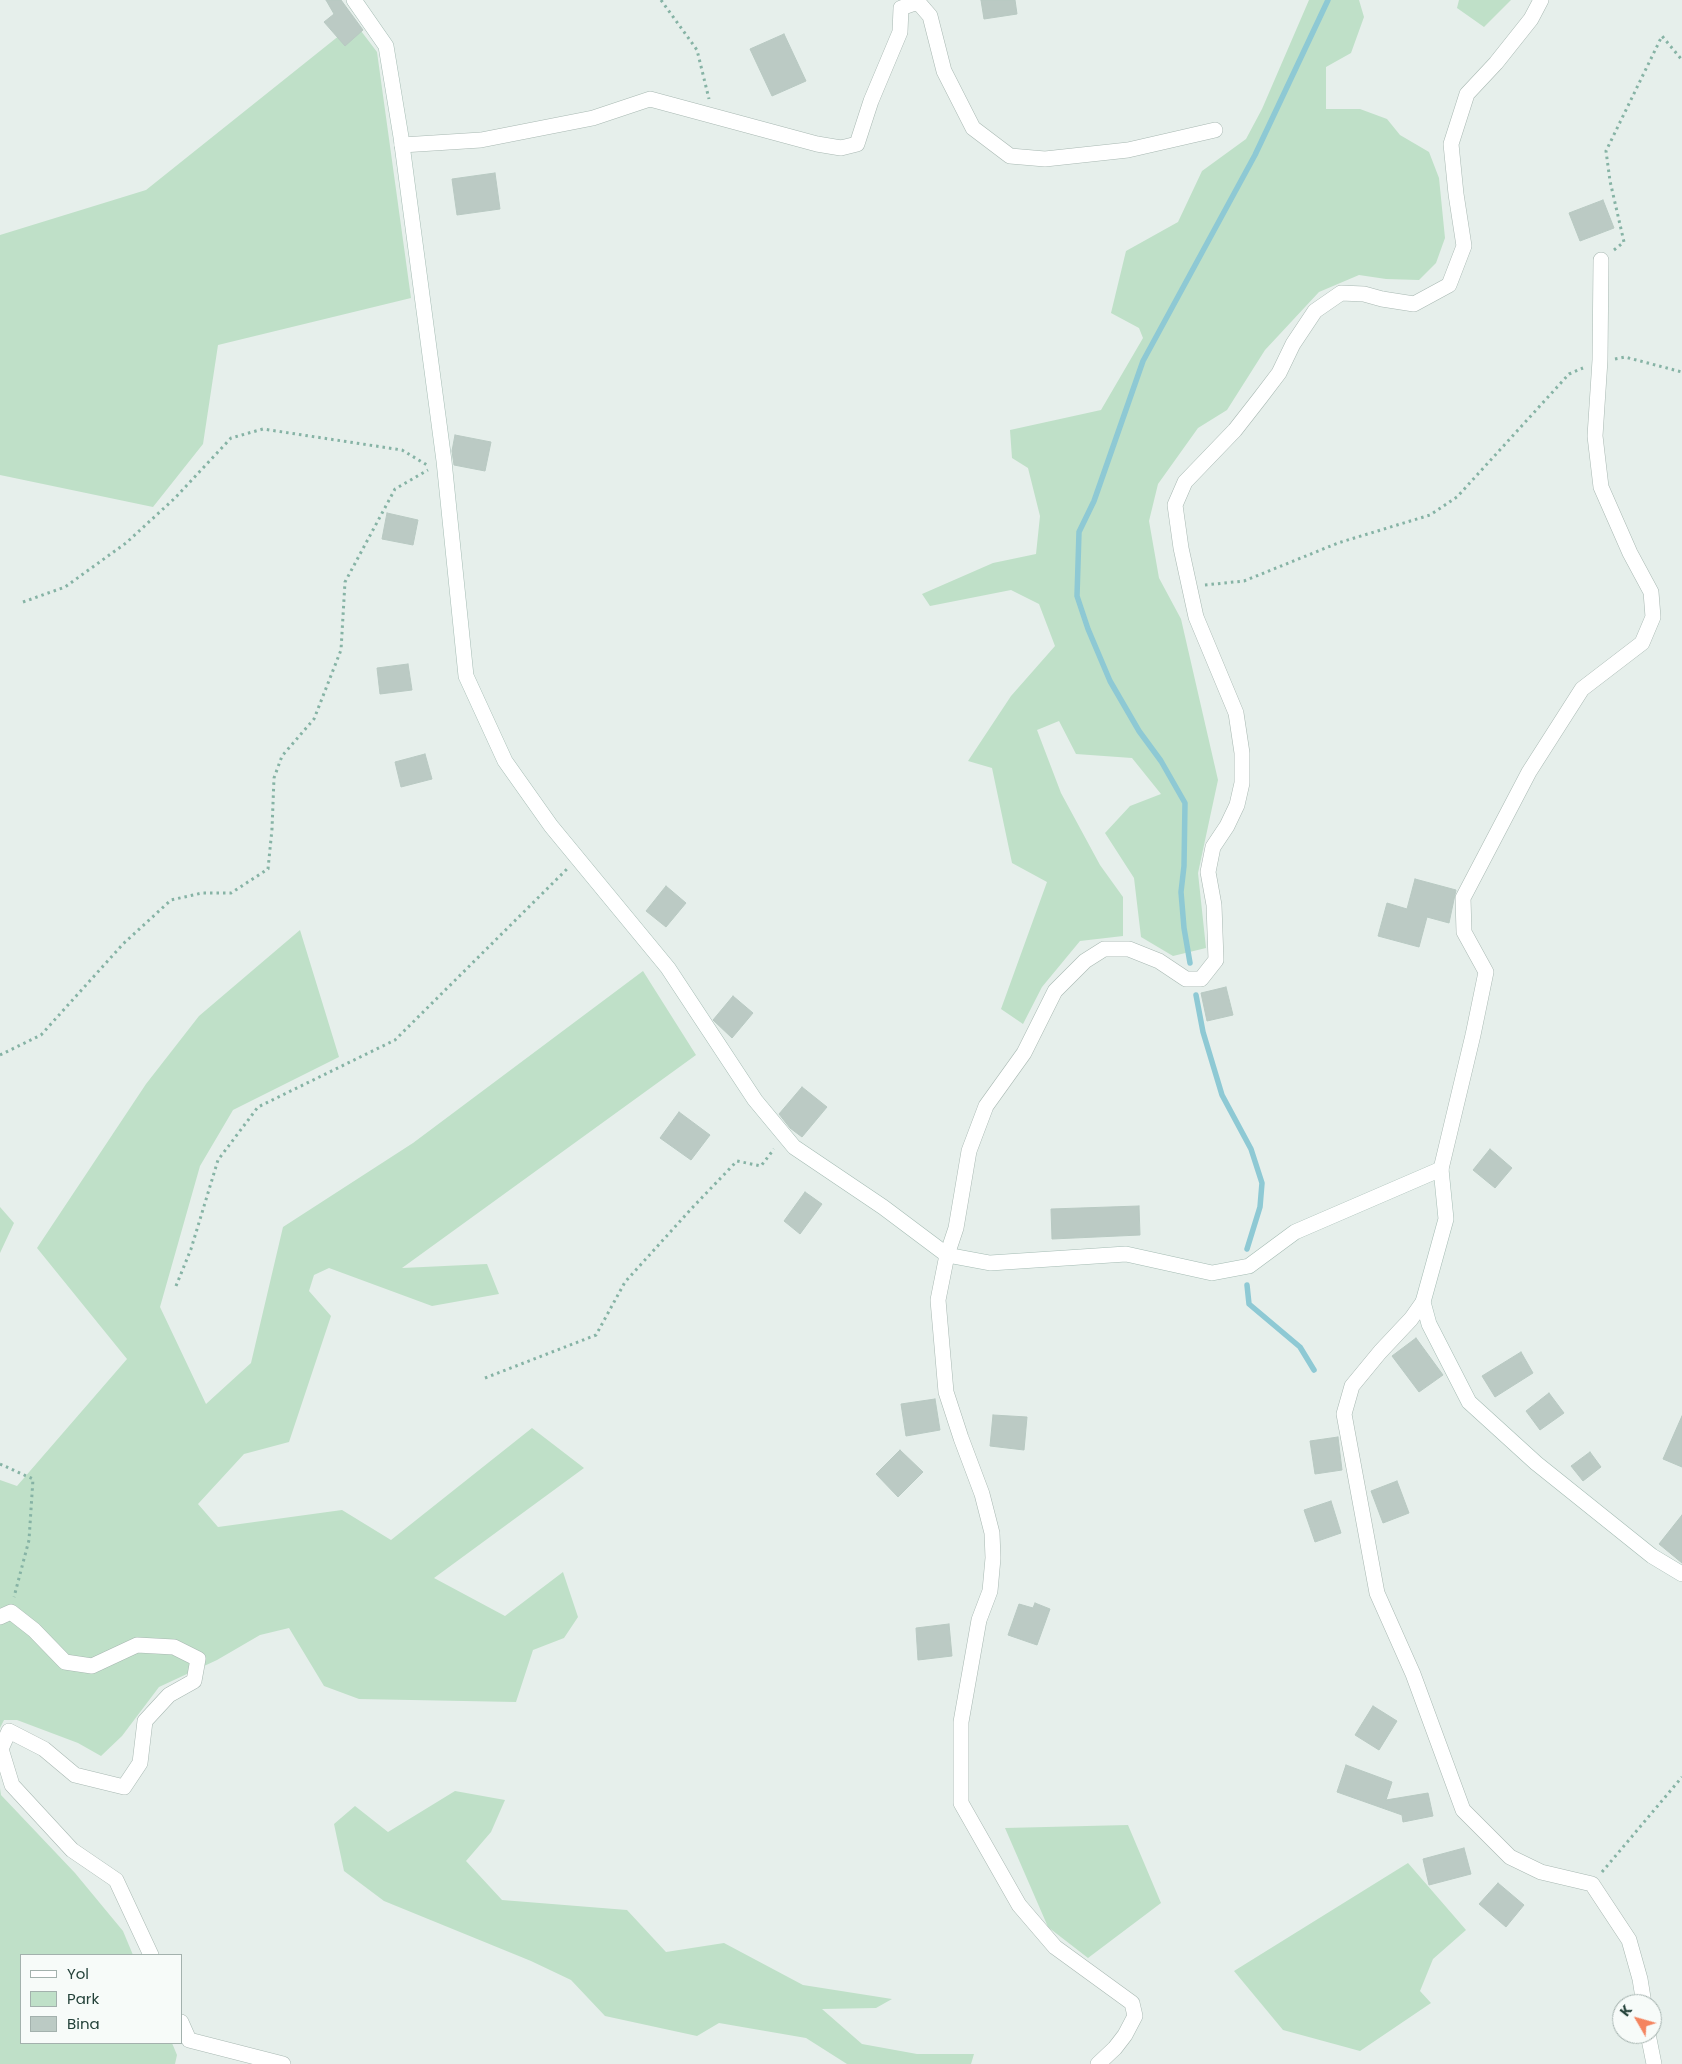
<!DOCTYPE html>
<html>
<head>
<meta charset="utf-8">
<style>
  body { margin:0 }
  #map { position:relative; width:1682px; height:2064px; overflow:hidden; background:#e6efeb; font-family:Poppins,sans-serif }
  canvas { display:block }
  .legend { position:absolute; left:20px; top:1954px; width:162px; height:90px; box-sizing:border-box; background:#f7fbf9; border:1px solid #a3b1ad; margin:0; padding:6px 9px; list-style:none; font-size:15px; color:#24423a }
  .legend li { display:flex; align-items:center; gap:10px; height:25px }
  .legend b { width:25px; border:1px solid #a3b1ad }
  .north { position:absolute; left:1612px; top:1994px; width:50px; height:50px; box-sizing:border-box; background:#f7fbf9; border:1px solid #a3b1ad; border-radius:50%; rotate:308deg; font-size:14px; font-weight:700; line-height:20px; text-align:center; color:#24423a }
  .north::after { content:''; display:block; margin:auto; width:18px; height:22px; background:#f4845f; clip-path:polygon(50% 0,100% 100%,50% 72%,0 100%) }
</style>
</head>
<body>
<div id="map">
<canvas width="1682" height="2064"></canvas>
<ul class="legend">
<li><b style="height:6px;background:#fff"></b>Yol</li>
<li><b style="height:14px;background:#bfe0c8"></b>Park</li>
<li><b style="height:14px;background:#bbcac4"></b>Bina</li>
</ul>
<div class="north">K</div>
</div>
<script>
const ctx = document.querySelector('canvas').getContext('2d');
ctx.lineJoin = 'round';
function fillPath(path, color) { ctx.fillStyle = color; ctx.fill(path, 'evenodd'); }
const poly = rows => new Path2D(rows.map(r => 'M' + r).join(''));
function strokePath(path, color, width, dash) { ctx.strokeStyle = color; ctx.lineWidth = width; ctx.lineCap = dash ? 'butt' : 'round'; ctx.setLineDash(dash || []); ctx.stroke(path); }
const green = poly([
  [1309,0,1359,0,1364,17,1351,53,1326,67,1326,109,1360,109,1387,119,1400,135,1429,152,1439,178,1445,238,1436,263,1419,280,1386,279,1359,275,1319,292,1265,350,1227,410,1198,428,1158,484,1149,521,1159,578,1181,619,1218,780,1198,873,1206,948,1173,956,1141,937,1134,878,1105,833,1130,806,1161,794,1132,758,1076,754,1059,721,1037,730,1061,793,1100,865,1123,897,1123,936,1080,941,1042,987,1023,1024,1001,1009,1047,882,1012,863,992,768,968,761,1011,696,1055,646,1039,604,1011,590,930,606,922,594,993,563,1036,554,1040,516,1028,468,1012,458,1010,430,1101,410,1143,338,1139,328,1111,313,1126,251,1178,222,1202,171,1246,139,1262,109],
  [1459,0,1511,0,1484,27,1457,8],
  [355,23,377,52,411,298,218,345,203,444,153,507,0,475,0,235,146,190],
  [300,930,339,1057,233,1110,200,1166,160,1307,206,1404,251,1363,283,1227,413,1143,643,971,696,1055,402,1268,487,1264,499,1294,432,1306,329,1268,314,1275,309,1291,331,1316,289,1442,244,1454,198,1504,218,1527,342,1510,391,1540,532,1428,584,1468,434,1578,505,1616,563,1572,578,1617,564,1638,533,1650,516,1702,359,1699,324,1686,289,1628,260,1635,217,1660,159,1687,122,1736,101,1756,78,1743,17,1720,4,1720,0,1728,0,1480,17,1486,127,1359,37,1248,146,1084,199,1016],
  [0,1207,14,1223,0,1253],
  [0,1788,1,1795,75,1873,123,1931,133,1955,21,1955,21,2043,172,2043,177,2055,175,2064,0,2064],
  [455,1791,505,1800,491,1832,466,1861,502,1900,627,1910,666,1952,724,1943,803,1985,892,1999,876,2008,822,2009,862,2044,917,2054,974,2054,971,2064,847,2064,806,2038,719,2023,697,2036,605,2016,571,1980,531,1961,384,1901,344,1871,334,1824,355,1806,388,1832],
  [1128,1825,1161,1903,1088,1958,1048,1927,1005,1828],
  [1408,1863,1466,1930,1433,1959,1420,1991,1431,2003,1360,2051,1283,2030,1234,1971]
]);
const stream = poly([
  [1190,963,1184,928,1181,892,1184,866,1185,803,1161,761,1139,731,1110,681,1088,629,1077,596,1079,532,1094,501,1143,361,1255,155,1328,0],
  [1196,995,1203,1032,1222,1095,1251,1149,1262,1183,1260,1207,1247,1249],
  [1247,1285,1249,1304,1300,1347,1314,1370]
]);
const building = poly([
  [326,0,341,0,363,30,345,46,324,22,334,14,326,0],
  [981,0,1015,0,1017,14,984,19,981,0],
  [784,34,806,81,772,96,750,49,784,34],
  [495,173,500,209,457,215,452,179,495,173],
  [1603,200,1614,228,1580,241,1569,213,1603,200],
  [455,435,491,442,485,471,454,465,452,451,455,435],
  [387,513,418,520,413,545,382,539,387,513],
  [408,664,412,690,380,694,377,668,408,664],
  [425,754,432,779,401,787,395,762,425,754],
  [1415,879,1456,890,1449,923,1427,917,1419,947,1378,936,1387,903,1407,909,1415,879],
  [666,886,686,903,666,927,646,911,666,886],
  [1226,987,1233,1015,1207,1021,1201,993,1226,987],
  [733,996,753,1013,732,1038,713,1020,733,996],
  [802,1087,827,1107,802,1137,790,1128,779,1114,802,1087],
  [679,1112,710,1135,691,1160,660,1138,679,1112],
  [1490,1149,1512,1168,1495,1188,1473,1170,1490,1149],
  [805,1192,822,1204,800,1234,784,1221,805,1192],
  [1139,1206,1140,1235,1052,1239,1051,1209,1139,1206],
  [1416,1338,1443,1375,1419,1392,1392,1356,1416,1338],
  [1521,1352,1533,1373,1495,1397,1482,1376,1521,1352],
  [1549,1393,1564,1413,1540,1430,1526,1411,1549,1393],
  [935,1399,940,1430,906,1436,901,1404,935,1399],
  [993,1415,1027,1417,1024,1450,990,1446,993,1415],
  [1682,1416,1682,1467,1663,1459,1682,1416],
  [1338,1437,1342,1470,1315,1474,1310,1441,1338,1437],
  [900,1450,923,1472,898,1497,876,1474,900,1450],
  [1590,1452,1601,1467,1583,1481,1571,1466,1590,1452],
  [1397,1481,1409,1513,1383,1523,1371,1491,1397,1481],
  [1331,1501,1341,1533,1315,1542,1304,1510,1331,1501],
  [1682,1515,1682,1563,1659,1544,1682,1515],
  [1035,1603,1050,1609,1037,1645,1008,1635,1019,1604,1033,1608,1035,1603],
  [949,1624,952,1656,918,1660,916,1628,949,1624],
  [1373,1706,1397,1721,1379,1750,1355,1735,1373,1706],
  [1346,1765,1392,1782,1386,1800,1428,1793,1433,1816,1403,1822,1402,1815,1337,1792,1346,1765],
  [1464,1848,1471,1874,1429,1885,1423,1859,1464,1848],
  [1498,1883,1524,1905,1506,1927,1479,1904,1498,1883]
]);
const path = poly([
  [661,0,697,50,709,99],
  [1614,250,1624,242,1610,181,1606,151,1662,36,1682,60],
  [1615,359,1625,357,1682,372],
  [1205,585,1244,581,1338,543,1430,515,1457,497,1569,374,1583,368],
  [23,602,65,587,126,543,175,498,231,438,263,429,402,450,427,465],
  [0,1055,41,1035,123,944,171,900,202,893,231,893,268,869,272,829,274,778,282,756,314,719,341,650,345,582,395,489,428,470],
  [176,1286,191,1249,218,1160,258,1107,395,1040,567,869],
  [485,1378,596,1335,625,1282,692,1208,737,1161,761,1166,774,1149],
  [0,1464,33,1479,29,1540,14,1597],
  [1602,1872,1682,1777]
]);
const street = poly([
  [402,145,481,140,593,118,650,99,817,144,841,148,857,144,871,101,900,32,901,8,918,2,930,16,944,71,973,128,1010,156,1045,159,1128,150,1215,130],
  [1441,1169,1473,1035,1486,972,1464,932,1463,898,1529,772,1582,689,1642,643,1653,617,1651,592,1630,553,1601,487,1595,436,1600,360,1601,260],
  [1423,1302,1411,1319,1380,1352,1352,1386,1344,1414,1377,1593,1413,1674,1463,1810,1510,1857,1541,1872,1592,1884,1629,1940,1640,1979,1644,2004],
  [0,1617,11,1612,34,1630,65,1662,92,1666,137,1645,174,1647,198,1659,194,1681,169,1695,145,1721,140,1763,124,1787,75,1775,44,1749,9,1731,1,1749,12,1785,72,1850,116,1880,151,1955],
  [181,2022,189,2040,283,2064],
  [1648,2034,1654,2064],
  [1098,2064,1115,2048,1125,2035,1135,2016,1132,2003,1055,1947,1019,1905,961,1803,961,1722,979,1620,990,1591,993,1558,992,1533,982,1494,961,1438,946,1392,938,1300,947,1255,956,1228,969,1151,986,1106,1024,1053,1055,991,1085,961,1104,949,1129,949,1159,961,1186,979,1201,979,1216,960,1214,905,1208,872,1213,847,1227,826,1237,805,1242,783,1242,753,1236,713,1196,617,1181,548,1175,505,1185,482,1235,430,1260,398,1279,373,1293,344,1315,311,1341,293,1364,294,1382,299,1414,304,1449,285,1464,246,1456,194,1451,144,1467,94,1496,63,1531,19,1541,0]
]);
const secondary = poly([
  [354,0,386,46,401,137,444,461,466,676,505,761,551,826,668,968,755,1100,794,1147,883,1207,947,1255,990,1263,1126,1254,1212,1273,1249,1266,1295,1232,1441,1169,1446,1219,1423,1302,1429,1324,1469,1402,1536,1463,1652,1556,1682,1574]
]);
fillPath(green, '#bfe0c8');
strokePath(stream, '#8ec9d4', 5.5);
fillPath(building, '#bbcac4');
strokePath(building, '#b8c9c2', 1);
strokePath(street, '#a8b8b2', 16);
strokePath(secondary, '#a4bbb3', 16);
strokePath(path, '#86b3a5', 3, [2.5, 4]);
strokePath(street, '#fff', 15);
strokePath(secondary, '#fff', 15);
</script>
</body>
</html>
